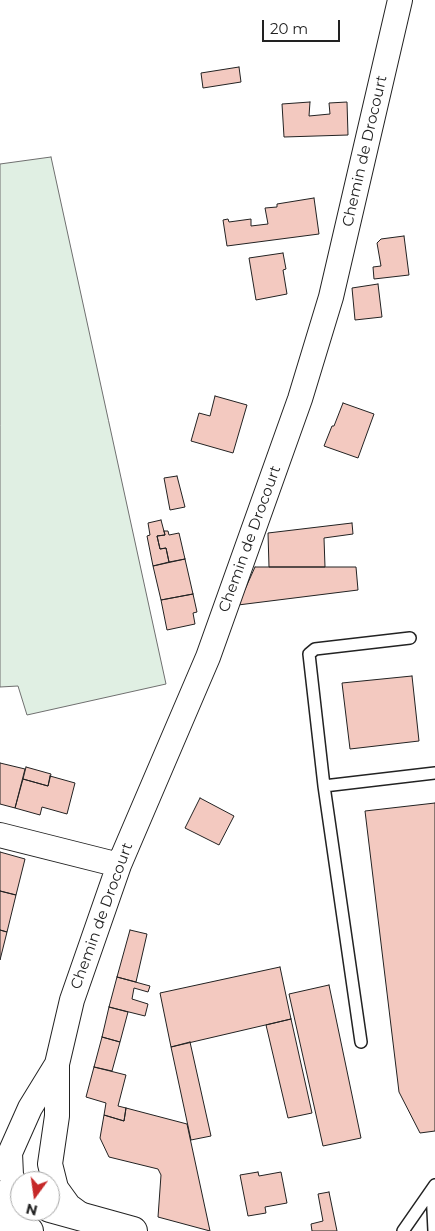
<!DOCTYPE html>
<style>
body{margin:0}
#map{position:relative;width:435px;height:1231px;overflow:hidden;background:#fff;font-family:Montserrat,sans-serif}
canvas{display:block}
.north{position:absolute;left:10px;top:1171px;width:50px;height:50px;box-sizing:border-box;background:#fff;border:1px solid #a7a7a7;border-radius:50%;rotate:194deg;font-size:14px;font-weight:700;line-height:20px;text-align:center;color:#222}
.north::after{content:'';display:block;margin:auto;width:18px;height:22px;background:#c62828;clip-path:polygon(50% 0,100% 100%,50% 72%,0 100%)}
.scale{position:absolute;left:262px;top:20px;width:78px;height:22px;box-sizing:border-box;border:2px solid #222;border-top:0;padding-left:6px;font-size:15px;line-height:18px;white-space:nowrap;color:#222;-webkit-text-stroke:4px #fff;paint-order:stroke}
</style>
<div id="map">
<canvas width="435" height="1231"></canvas>
<div class="north">N</div>
<div class="scale">20 m</div>
</div>
<script>
const c = document.querySelector('canvas').getContext('2d');
c.lineJoin = 'round';
function paint(path, color) { c.fillStyle = color; c.fill(path, 'evenodd'); }
const shape = rows => new Path2D(rows.map(r => 'M' + r).join(''));
function strokePath(path, color, width, dash) { c.strokeStyle = color; c.lineWidth = width; c.lineCap = dash ? 'butt' : 'round'; c.setLineDash(dash || []); c.stroke(path); }
function drawText(font, color, halo, rows, align = 'center') {
  c.font = font + ' Montserrat,sans-serif'; c.lineWidth = 4; c.setLineDash([]); c.textBaseline = 'middle'; c.strokeStyle = halo; c.fillStyle = color; for (const [text, x, y, turn = 0] of rows) {
    c.save(); c.translate(x, y); c.rotate((+turn || 0) * Math.PI / 180); c.textAlign = isNaN(turn) ? turn : align; if (halo) c.strokeText(text, 0, 0); c.fillText(text, 0, 0); c.restore();
  }
}
const green = shape([
 [51,157,166,684,27,715,18,686,0,687,0,164,51,157]
]);
const building = shape([
 [239,67,241,82,203,88,201,73,239,67],
 [310,102,309,116,330,114,329,103,347,102,348,135,284,137,282,104,310,102],
 [314,198,319,234,227,246,223,220,228,219,229,222,251,219,251,226,268,224,265,208,277,207,277,204,314,198],
 [404,236,409,275,374,279,373,267,381,266,377,243,381,239,404,236],
 [283,253,286,269,283,270,287,294,256,300,249,258,283,253],
 [378,284,382,317,355,320,352,288,378,284],
 [215,396,247,405,233,453,191,441,199,413,210,416,215,396],
 [343,403,374,414,358,458,324,446,332,426,334,426,343,403],
 [177,476,185,507,170,510,164,478,177,476],
 [161,520,165,535,157,536,160,549,166,548,169,562,153,566,147,536,150,535,148,523,161,520],
 [352,523,353,534,324,538,325,567,269,567,268,533,352,523],
 [164,531,168,531,169,535,179,533,185,559,169,562,166,548,160,549,157,536,165,535,164,531],
 [185,559,193,594,161,600,153,566,185,559],
 [255,567,356,567,358,590,238,605,255,567],
 [193,594,197,612,193,613,195,624,167,630,161,600,193,594],
 [412,676,419,741,350,749,342,683,412,676],
 [0,763,25,769,15,808,0,804,0,763],
 [26,767,51,774,48,786,23,779,26,767],
 [50,776,75,783,67,814,42,807,40,815,15,808,23,779,48,786,50,776],
 [200,798,234,816,219,845,185,828,200,798],
 [435,803,435,1131,420,1133,399,1092,365,811,435,803],
 [0,852,25,859,16,895,0,891,0,852],
 [0,891,16,895,7,932,0,930,0,891],
 [0,930,7,932,0,960,0,930],
 [130,930,147,934,136,982,117,977,130,930],
 [280,967,291,1019,171,1047,160,993,280,967],
 [117,977,150,986,148,992,134,988,132,999,148,1004,145,1016,109,1007,117,977],
 [329,985,361,1138,323,1146,289,994,329,985],
 [109,1007,128,1012,120,1042,102,1037,109,1007],
 [291,1019,312,1113,288,1118,266,1025,291,1019],
 [102,1037,120,1042,112,1071,94,1067,102,1037],
 [190,1042,211,1136,191,1140,171,1047,190,1042],
 [94,1067,126,1075,118,1106,126,1108,124,1121,104,1115,106,1103,86,1097,94,1067],
 [126,1108,187,1124,210,1231,158,1217,161,1175,158,1169,109,1157,100,1138,104,1115,124,1121,126,1108],
 [258,1172,259,1176,281,1172,287,1203,265,1207,266,1213,248,1216,240,1175,258,1172],
 [329,1192,337,1231,312,1231,311,1224,323,1221,318,1194,329,1192]
]);
const lane = shape([
 [410,638,315,649,309,654,324,786,435,773],
 [324,786,361,1042],
 [432,1190,434,1231],
 [403,1231,435,1185]
]);
const street = shape([
 [0,835,119,865],
 [10,1153,11,1175,20,1199],
 [0,1163,10,1153,30,1108,57,1064],
 [84,1217,69,1206,56,1188,50,1164,57,1116,57,1064,72,1000,119,865,208,657,300,399,331,297,400,0]
]);
const secondary = shape([
 [0,1195,20,1200],
 [50,1208,133,1231],
 [0,1223,29,1231]
]);
const streetNames = [
 ["Chemin de Drocourt",365,151,-77],
 ["Chemin de Drocourt",250,539,-70],
 ["Chemin de Drocourt",102,916,-70]
];
paint(green, '#e0efe3');
strokePath(green, '#6f6f6f', 1);
paint(building, '#f3c9c0');
strokePath(building, '#222', 1);
strokePath(lane, '#222', 14);
strokePath(street, '#222', 26);
strokePath(secondary, '#222', 30);
strokePath(lane, '#fff', 11);
strokePath(street, '#fff', 24);
strokePath(secondary, '#fff', 28);
drawText('15px', '#222', '#fff', streetNames);
</script>
